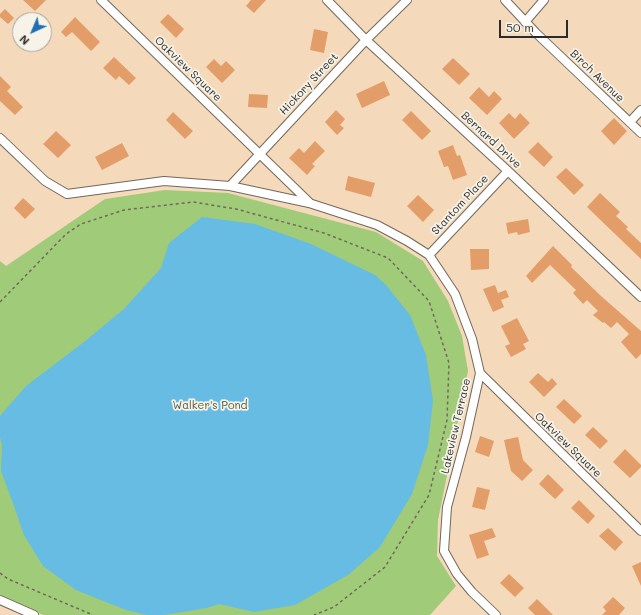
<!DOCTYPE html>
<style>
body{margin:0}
#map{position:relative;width:641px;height:615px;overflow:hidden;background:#f4d9bb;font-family:Mali,sans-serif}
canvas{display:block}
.north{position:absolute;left:12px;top:12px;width:40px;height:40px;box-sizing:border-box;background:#f7f3e8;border:1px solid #a5a39c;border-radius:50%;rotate:224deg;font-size:11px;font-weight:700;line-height:16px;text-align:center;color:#2b2b2b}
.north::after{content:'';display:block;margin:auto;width:14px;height:18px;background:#1f6fb2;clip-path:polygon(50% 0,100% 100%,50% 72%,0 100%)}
.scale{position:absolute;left:499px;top:20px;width:69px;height:18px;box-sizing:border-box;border:2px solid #2b2b2b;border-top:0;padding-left:5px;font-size:12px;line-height:14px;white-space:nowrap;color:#2b2b2b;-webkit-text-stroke:3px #f7f3e8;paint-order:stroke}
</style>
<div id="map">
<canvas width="641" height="615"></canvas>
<div class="north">N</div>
<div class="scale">50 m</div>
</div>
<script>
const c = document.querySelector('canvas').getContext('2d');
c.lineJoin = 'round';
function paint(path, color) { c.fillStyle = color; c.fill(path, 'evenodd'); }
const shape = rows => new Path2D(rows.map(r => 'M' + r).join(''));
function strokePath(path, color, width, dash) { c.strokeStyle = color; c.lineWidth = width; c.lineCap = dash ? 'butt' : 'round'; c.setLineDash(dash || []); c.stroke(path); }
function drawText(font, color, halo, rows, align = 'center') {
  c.font = font + ' Mali,sans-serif'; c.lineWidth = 3.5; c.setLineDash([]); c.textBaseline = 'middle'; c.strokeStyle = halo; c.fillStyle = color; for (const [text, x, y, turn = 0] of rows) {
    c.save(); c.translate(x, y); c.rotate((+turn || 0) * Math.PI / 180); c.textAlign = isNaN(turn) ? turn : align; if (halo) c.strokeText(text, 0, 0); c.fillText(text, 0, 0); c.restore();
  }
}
const green = shape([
 [165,190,228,193,376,232,423,261,448,301,462,336,468,371,438,520,437,556,456,586,430,615,43,615,0,595,0,261,6,266,105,199]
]);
const water = shape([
 [202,217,255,224,311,244,375,275,386,285,410,315,426,355,433,401,428,445,412,494,380,547,348,575,295,605,254,612,219,604,207,608,164,615,146,615,126,610,76,590,43,566,24,535,14,506,1,471,2,445,0,437,0,416,26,386,84,342,124,309,161,268,169,243]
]);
const building = shape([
 [23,0,46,0,35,11],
 [251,0,266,0,254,13,246,6],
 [5,9,14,18,8,24,0,17,0,14],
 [168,14,184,29,176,38,160,22],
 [75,17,100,42,91,51,72,32,66,37,61,32],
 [314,29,328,32,324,53,310,50],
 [114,57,136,78,129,85,119,76,116,80,103,68],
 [453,58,470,74,459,85,442,69],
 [214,59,221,66,226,61,235,70,222,83,206,67],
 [0,76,11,87,7,91,23,107,15,115,0,101],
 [384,81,390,95,362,108,356,94],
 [479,87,489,97,494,91,502,99,487,115,469,98],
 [249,94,268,95,267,108,248,107],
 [336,110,345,119,340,125,344,128,337,135,325,122],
 [411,111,431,131,422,140,402,120],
 [173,112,193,131,185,139,166,120],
 [509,113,515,119,520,113,530,123,514,139,499,123],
 [614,118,627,131,614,145,601,131],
 [56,131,71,145,58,158,43,144],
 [315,141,325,151,312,164,315,166,307,175,289,158,299,148,304,153],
 [538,142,553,157,544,167,528,152],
 [122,143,129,156,102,170,95,157],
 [453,145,457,156,460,155,467,175,453,180,448,166,444,167,438,151],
 [566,168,584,185,574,195,556,177],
 [348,176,375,183,371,197,345,190],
 [600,193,620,212,616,216,628,227,626,229,641,243,641,259,587,207],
 [418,195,434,210,423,222,407,206],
 [23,198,35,209,25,219,14,208],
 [528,219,530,232,518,235,517,232,508,234,506,223],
 [553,246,572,265,571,267,601,296,641,331,641,354,636,359,621,342,629,334,617,322,611,328,604,322,603,323,593,315,598,311,587,300,583,304,573,293,576,290,550,265,532,283,526,276],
 [470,249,489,249,489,269,471,270],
 [495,285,498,293,506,290,509,297,501,300,504,307,493,312,483,289],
 [517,318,529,341,523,344,526,349,511,357,505,346,510,344,501,326],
 [538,373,548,382,552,378,557,384,544,397,529,382],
 [564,399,582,416,574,424,556,407],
 [593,427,608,441,600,449,585,435],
 [480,436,494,441,489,457,475,452],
 [518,437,523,460,533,470,522,481,511,471,504,440],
 [625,449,641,465,641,467,630,478,613,462],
 [548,474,564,490,555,499,539,484],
 [477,487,490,490,485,510,472,507],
 [579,500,595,516,588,524,571,508],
 [492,528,496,537,484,541,489,555,477,559,469,535],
 [608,528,623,542,615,551,599,536],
 [641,562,641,586,632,566],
 [509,574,524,588,515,597,500,583],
 [613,597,625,608,619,615,602,615,606,611,603,607],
 [537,599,553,615,535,615,528,608]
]);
const path = shape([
 [0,302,66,234,81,224,124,210,193,202,236,209,324,233,388,258,429,301,449,363,447,420,429,495,385,567,334,607,314,615],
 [0,573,8,579,93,615]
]);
const street = shape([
 [101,0,309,202],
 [327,0,366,40,508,171,641,297],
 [505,0,536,33,641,133],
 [525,22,544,0],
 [630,122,641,110],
 [0,138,45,181,67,194,164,181,230,186,309,203,377,225,407,241,429,255,455,294,472,339,480,373,466,437,447,507,444,551,457,574,472,592,496,615],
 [230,186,366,40,407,0],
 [429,255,508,171],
 [480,373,641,531],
 [0,600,34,615]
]);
const streetNames = [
 ["Oakview Square",188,69,44],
 ["Birch Avenue",597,76,44],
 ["Hickory Street",309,84,-47],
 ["Bernard Drive",491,140,43],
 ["Stantom Place",460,205,-47],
 ["Lakeview Terrace",456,426,-77],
 ["Oakview Square",568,445,44]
];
const parkNames = [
 ["Walker's Pond",210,406]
];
paint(green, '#a0cb78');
paint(water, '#66bce3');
paint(building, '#e39d68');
strokePath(street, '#71685d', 10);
strokePath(path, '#71685d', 1.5, [3, 3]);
strokePath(street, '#fff', 8);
drawText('11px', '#2b2b2b', '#f7f3e8', streetNames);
drawText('11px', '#4e5b42', '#f7f3e8', parkNames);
</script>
